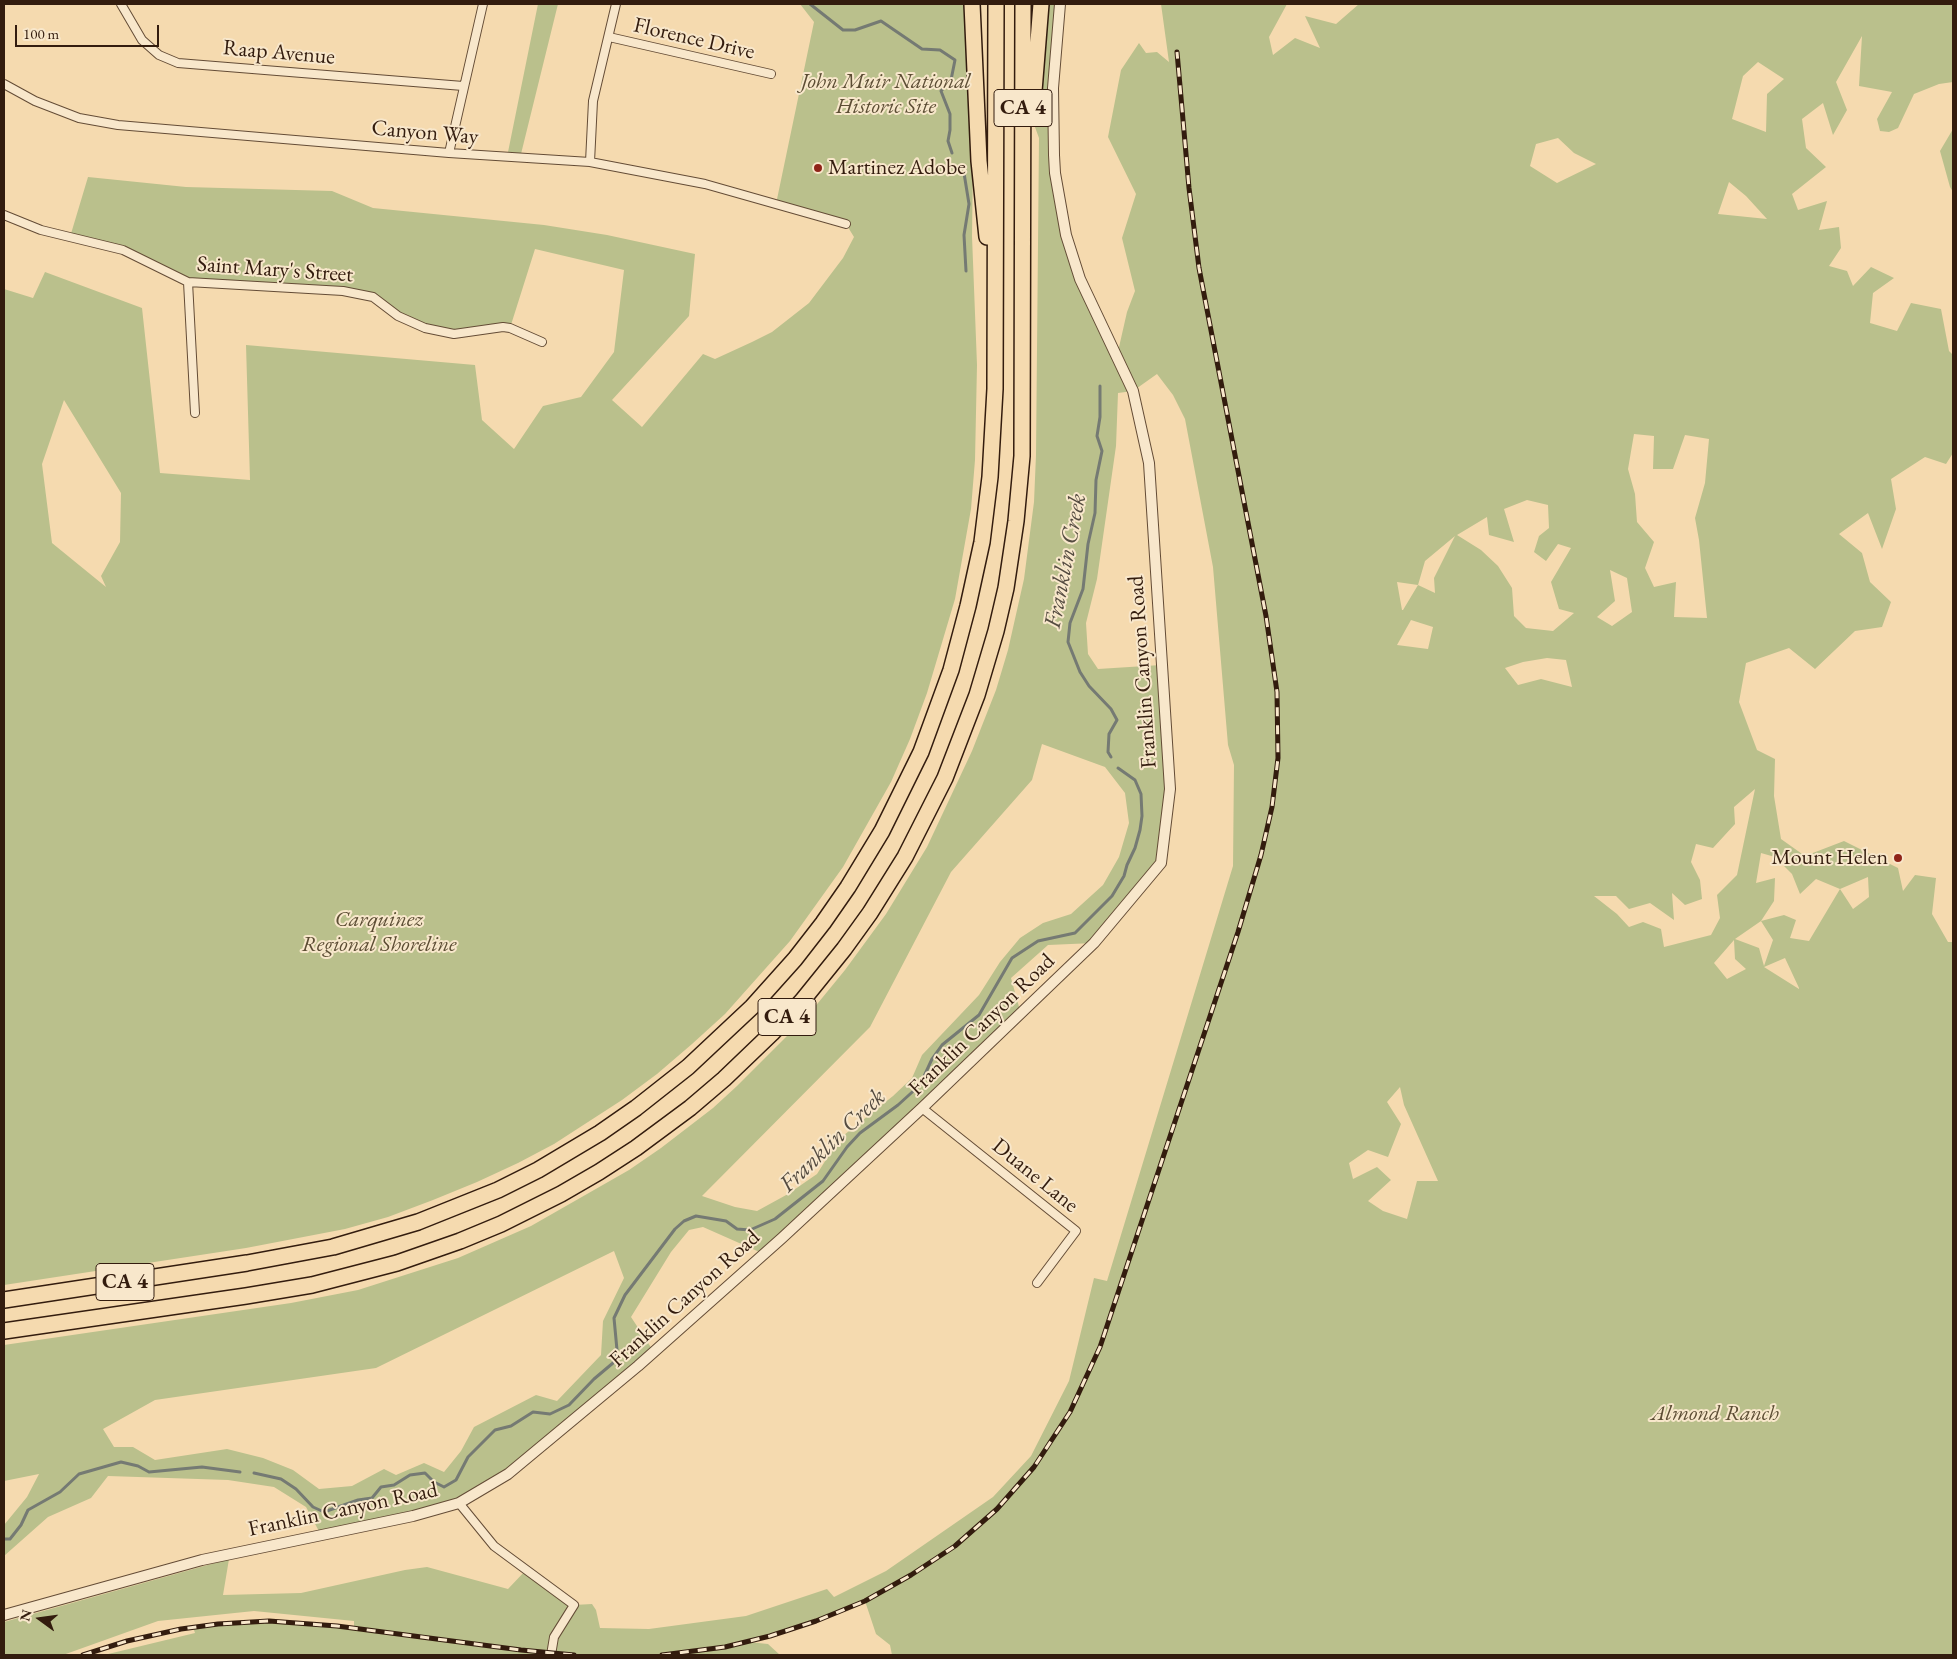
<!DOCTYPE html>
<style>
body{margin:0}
#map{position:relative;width:1957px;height:1659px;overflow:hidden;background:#f5daaf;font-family:"EB Garamond",serif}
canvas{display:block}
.frame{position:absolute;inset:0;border:5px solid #331c0e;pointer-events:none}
.north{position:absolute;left:15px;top:1594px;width:50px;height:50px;-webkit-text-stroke:4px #f8e7cb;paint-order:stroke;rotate:284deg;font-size:14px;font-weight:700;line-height:20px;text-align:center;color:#331c0e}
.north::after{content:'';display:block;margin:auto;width:18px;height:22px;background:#331c0e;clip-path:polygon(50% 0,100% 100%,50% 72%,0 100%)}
.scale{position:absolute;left:15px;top:25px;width:144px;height:22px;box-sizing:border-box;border:2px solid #331c0e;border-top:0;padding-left:6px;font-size:15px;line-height:18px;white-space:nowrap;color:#331c0e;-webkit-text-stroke:4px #f8e7cb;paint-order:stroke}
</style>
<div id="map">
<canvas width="1957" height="1659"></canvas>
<div class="frame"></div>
<div class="north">N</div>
<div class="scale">100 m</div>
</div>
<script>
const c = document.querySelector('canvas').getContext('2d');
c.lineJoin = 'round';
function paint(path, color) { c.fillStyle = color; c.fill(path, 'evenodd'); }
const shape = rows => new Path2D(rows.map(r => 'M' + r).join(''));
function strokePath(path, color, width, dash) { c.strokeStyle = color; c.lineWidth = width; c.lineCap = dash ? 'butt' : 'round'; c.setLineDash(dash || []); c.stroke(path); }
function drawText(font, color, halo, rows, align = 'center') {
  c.font = font + ' "EB Garamond",serif'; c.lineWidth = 4; c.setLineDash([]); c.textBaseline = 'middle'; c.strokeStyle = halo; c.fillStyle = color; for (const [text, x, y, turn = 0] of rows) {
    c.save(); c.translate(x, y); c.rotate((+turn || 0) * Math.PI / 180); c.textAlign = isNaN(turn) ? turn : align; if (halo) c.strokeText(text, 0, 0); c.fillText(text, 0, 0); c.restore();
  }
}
const green = shape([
 [538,4,558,4,520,158,507,157],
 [800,4,967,4,973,163,972,236,977,365,975,460,971,509,955,599,927,693,910,739,891,782,843,867,790,941,725,1014,692,1044,657,1074,622,1100,554,1144,518,1163,477,1182,433,1200,388,1217,345,1229,246,1248,4,1285,4,289,33,298,45,272,142,308,160,473,250,480,246,345,475,365,482,420,514,449,543,406,581,397,614,352,624,270,535,249,510,328,454,334,425,328,373,297,188,282,123,250,70,237,88,177,186,187,332,191,373,208,544,225,607,235,695,254,689,316,612,400,642,427,703,354,715,359,752,342,772,332,809,303,843,258,854,237,846,224,776,204,814,22],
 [64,400,121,493,120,542,101,576,106,587,52,543,42,464],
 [1041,4,1060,4,1054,155,1066,235,1117,356,1127,312,1135,291,1122,238,1136,194,1108,137,1121,70,1139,43,1146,53,1157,52,1169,62,1161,4,1287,4,1269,37,1273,55,1295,38,1320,48,1305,16,1336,24,1359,4,1953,4,1953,82,1939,84,1914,94,1898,128,1889,132,1880,131,1877,119,1892,92,1859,86,1862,36,1836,82,1847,110,1833,135,1823,103,1802,119,1806,148,1826,167,1792,194,1798,210,1827,201,1819,230,1839,227,1841,248,1829,266,1847,271,1853,286,1871,267,1894,278,1873,293,1870,323,1897,331,1911,303,1941,309,1949,351,1953,355,1953,453,1946,464,1925,457,1891,479,1896,509,1882,549,1868,513,1839,534,1862,553,1870,582,1891,602,1882,627,1855,631,1815,669,1789,648,1746,663,1739,702,1757,750,1775,759,1774,796,1781,839,1805,856,1844,841,1898,868,1903,891,1915,875,1936,878,1932,914,1948,942,1953,942,1953,1655,892,1655,890,1645,876,1634,865,1601,816,1621,748,1642,768,1644,780,1655,104,1655,195,1633,193,1627,218,1624,286,1622,354,1628,354,1621,254,1611,158,1621,63,1655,4,1655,4,1622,229,1559,223,1595,301,1593,405,1570,427,1567,508,1589,526,1570,574,1605,592,1604,596,1610,600,1628,649,1629,746,1616,827,1589,834,1597,886,1571,993,1497,1031,1456,1069,1381,1094,1278,1107,1281,1233,866,1234,765,1228,745,1213,567,1185,419,1173,395,1157,374,1133,391,1118,393,1116,446,1097,579,1086,623,1088,654,1098,669,1161,665,1170,789,1161,863,1094,943,1048,945,1011,978,1021,1014,764,1254,703,1227,689,1230,671,1252,631,1317,654,1352,565,1429,459,1503,321,1535,306,1507,274,1487,228,1480,108,1476,91,1498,48,1517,4,1556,4,1525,27,1497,39,1474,4,1481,4,1345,291,1303,358,1290,458,1258,531,1226,629,1170,661,1148,713,1108,737,1086,809,1014,845,970,886,914,927,847,972,751,996,690,1008,650,1024,579,1034,502,1036,455,1039,138,1032,119],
 [1758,62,1784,79,1767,94,1766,132,1732,119,1743,76],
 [1558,138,1574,153,1596,164,1557,183,1530,166,1536,144],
 [1729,182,1746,196,1767,219,1718,214],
 [1634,434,1654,436,1653,469,1673,469,1685,435,1709,439,1705,483,1695,518,1699,540,1707,618,1674,617,1676,582,1654,587,1645,568,1654,542,1637,522,1635,494,1628,469],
 [1527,500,1548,505,1549,528,1539,536,1534,552,1546,561,1558,544,1571,548,1551,582,1559,609,1574,613,1553,631,1526,628,1514,616,1512,588,1498,566,1481,550,1457,535,1487,517,1489,535,1514,542,1504,509],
 [1455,536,1434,578,1435,593,1418,585,1425,561],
 [1610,570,1627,578,1632,612,1612,626,1597,617,1615,601],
 [1397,582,1418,585,1403,610,1402,610],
 [1411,620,1433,627,1428,649,1397,645],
 [1547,658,1566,660,1572,687,1541,679,1518,685,1505,668,1523,662],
 [1042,744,1105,767,1125,793,1129,823,1119,857,1103,885,1071,914,1043,923,1020,938,1000,962,979,995,922,1055,912,1078,893,1096,839,1139,817,1174,788,1194,757,1211,735,1207,702,1196,870,1027,951,872,1032,780],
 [1755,789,1737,875,1717,895,1720,918,1711,935,1664,947,1661,929,1643,922,1629,927,1617,914,1594,896,1616,896,1629,909,1650,903,1674,920,1672,893,1685,905,1702,899,1700,880,1691,862,1696,844,1713,848,1735,824,1734,807],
 [1761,853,1775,857,1792,874,1800,894,1816,879,1840,889,1809,941,1790,938,1796,920,1784,915,1761,921,1774,901,1775,878,1756,883],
 [1868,877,1869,897,1853,909,1840,889],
 [1761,921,1773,940,1764,966,1759,948,1735,939],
 [1734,940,1735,959,1746,969,1727,979,1714,963],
 [1785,958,1799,988,1799,989,1764,967],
 [1400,1087,1404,1105,1438,1181,1417,1181,1407,1219,1383,1211,1368,1201,1391,1180,1377,1167,1353,1179,1349,1163,1368,1150,1388,1157,1401,1124,1387,1102],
 [614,1251,624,1278,603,1321,601,1355,557,1401,536,1395,474,1427,461,1451,444,1472,424,1463,396,1475,384,1469,352,1486,319,1489,293,1470,263,1458,227,1449,155,1460,133,1447,114,1447,103,1429,155,1400,376,1368],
 [1953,129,1953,192,1950,187,1940,151]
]);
const stream = shape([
 [810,4,843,30,855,30,881,21,922,49,940,50,955,60,951,80,941,91,950,114,950,130,948,141,952,153],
 [964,173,969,204,964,235,966,271],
 [1100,386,1100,417,1097,436,1102,451,1096,480,1095,513,1088,544,1083,589,1070,623,1068,642,1080,672,1089,686,1111,709,1117,720,1109,734,1108,752,1111,757],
 [254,1473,281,1479,296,1489,313,1507,324,1512,358,1500,372,1498,381,1487,394,1485,410,1475,425,1473,434,1482,444,1487,456,1480,468,1457,495,1430,511,1426,533,1412,550,1414,569,1405,594,1379,613,1363,617,1350,614,1318,625,1295,675,1229,684,1221,696,1216,726,1221,737,1229,750,1230,775,1219,823,1181,847,1147,860,1133,898,1105,920,1085,932,1059,942,1045,979,1015,1012,958,1038,941,1075,933,1112,896,1124,876,1127,865,1135,848,1140,830,1142,816,1141,794,1135,780,1118,768],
 [4,1539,10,1539,21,1525,28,1510,60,1492,79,1474,121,1462,138,1466,149,1472,202,1467,240,1472]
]);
const minor = shape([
 [121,4,142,40,159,55,178,63,463,86],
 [609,37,771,74],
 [4,84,35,101,79,118,118,125,449,153,590,162,705,184,846,224],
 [449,153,483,4],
 [590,162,593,101,616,4],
 [4,215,41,230,123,250,188,282,343,291,373,297,398,316,425,328,454,334,503,327,510,328,542,342],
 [188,282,195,413],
 [922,1108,1076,1231,1037,1283],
 [459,1503,494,1546,574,1605,554,1637,551,1655]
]);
const tertiary = shape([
 [4,1615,202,1560,413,1516,459,1503,508,1474,638,1366,782,1238,922,1108,1094,943,1161,863,1170,789,1149,463,1133,391,1080,279,1066,235,1055,173,1054,155,1053,88,1060,4]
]);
const motorway = shape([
 [972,4,979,161,987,237],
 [1032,116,1041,4],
 [4,1300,247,1263,333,1247,418,1222,498,1190,538,1170,600,1133,636,1108,688,1067,752,1007,795,959,823,923,848,887,882,831,921,752,951,670,968,606,982,542,990,477,995,389,996,4],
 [4,1331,246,1296,312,1285,397,1263,460,1241,501,1224,561,1194,599,1172,636,1148,690,1108,724,1079,772,1033,802,1001,844,949,870,913,905,857,945,778,977,695,996,631,1006,588,1016,521,1022,456,1023,4]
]);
const rail = shape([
 [83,1655,127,1641,181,1629,218,1624,269,1621,337,1626,521,1650,574,1655],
 [662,1655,725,1647,770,1636,816,1621,865,1601,911,1575,955,1546,997,1509,1034,1467,1070,1412,1100,1347,1238,932,1261,855,1272,807,1278,758,1277,692,1266,616,1199,268,1189,188,1177,52]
]);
const markers = [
 [818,168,5,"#8f2418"],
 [1898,858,5,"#8f2418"]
];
const shields = [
 [1023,108,58],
 [787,1017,58],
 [125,1282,58]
];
const shieldNames = [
 ["CA 4",1023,108],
 ["CA 4",787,1017],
 ["CA 4",125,1282]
];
const streetNames = [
 ["Florence Drive",694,39,13],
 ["Raap Avenue",279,53,5],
 ["Canyon Way",425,133,5],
 ["Saint Mary's Street",275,270,4],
 ["Franklin Canyon Road",1143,672,-94],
 ["Franklin Canyon Road",982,1025,-44],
 ["Duane Lane",1035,1176,39],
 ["Franklin Canyon Road",685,1299,-42],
 ["Franklin Canyon Road",343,1510,-12]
];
const parkNames = [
 ["John Muir National",886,82],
 ["Historic Site",886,107],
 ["Carquinez",379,920],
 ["Regional Shoreline",379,945],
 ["Almond Ranch",1715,1414]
];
const poiNames = [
 ["Martinez Adobe",828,168],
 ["Mount Helen",1888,858,"right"]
];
const waterNames = [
 ["Franklin Creek",1066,561,-79],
 ["Franklin Creek",833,1141,-44]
];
paint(green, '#bac08c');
strokePath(stream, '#757a73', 3);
strokePath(minor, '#644c36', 10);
strokePath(tertiary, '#644c36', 12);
strokePath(motorway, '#331c0e', 18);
strokePath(minor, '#f8e7cb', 8);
strokePath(tertiary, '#f8e7cb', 10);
strokePath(motorway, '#f5daaf', 15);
strokePath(rail, '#331c0e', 5);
strokePath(rail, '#f8e7cb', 3, [9]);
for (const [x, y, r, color] of markers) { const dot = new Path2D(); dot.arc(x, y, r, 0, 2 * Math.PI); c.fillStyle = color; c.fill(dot); strokePath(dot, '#f8e7cb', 2); }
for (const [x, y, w] of shields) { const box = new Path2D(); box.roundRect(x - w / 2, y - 18.5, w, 37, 4); c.fillStyle = '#f8e7cb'; c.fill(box); strokePath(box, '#331c0e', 1); }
drawText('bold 21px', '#331c0e', null, shieldNames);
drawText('22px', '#331c0e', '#f8e7cb', streetNames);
drawText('italic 22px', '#5c4d34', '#f8e7cb', parkNames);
drawText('22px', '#331c0e', '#f8e7cb', poiNames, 'left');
drawText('italic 24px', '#544b40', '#f8e7cb', waterNames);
</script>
